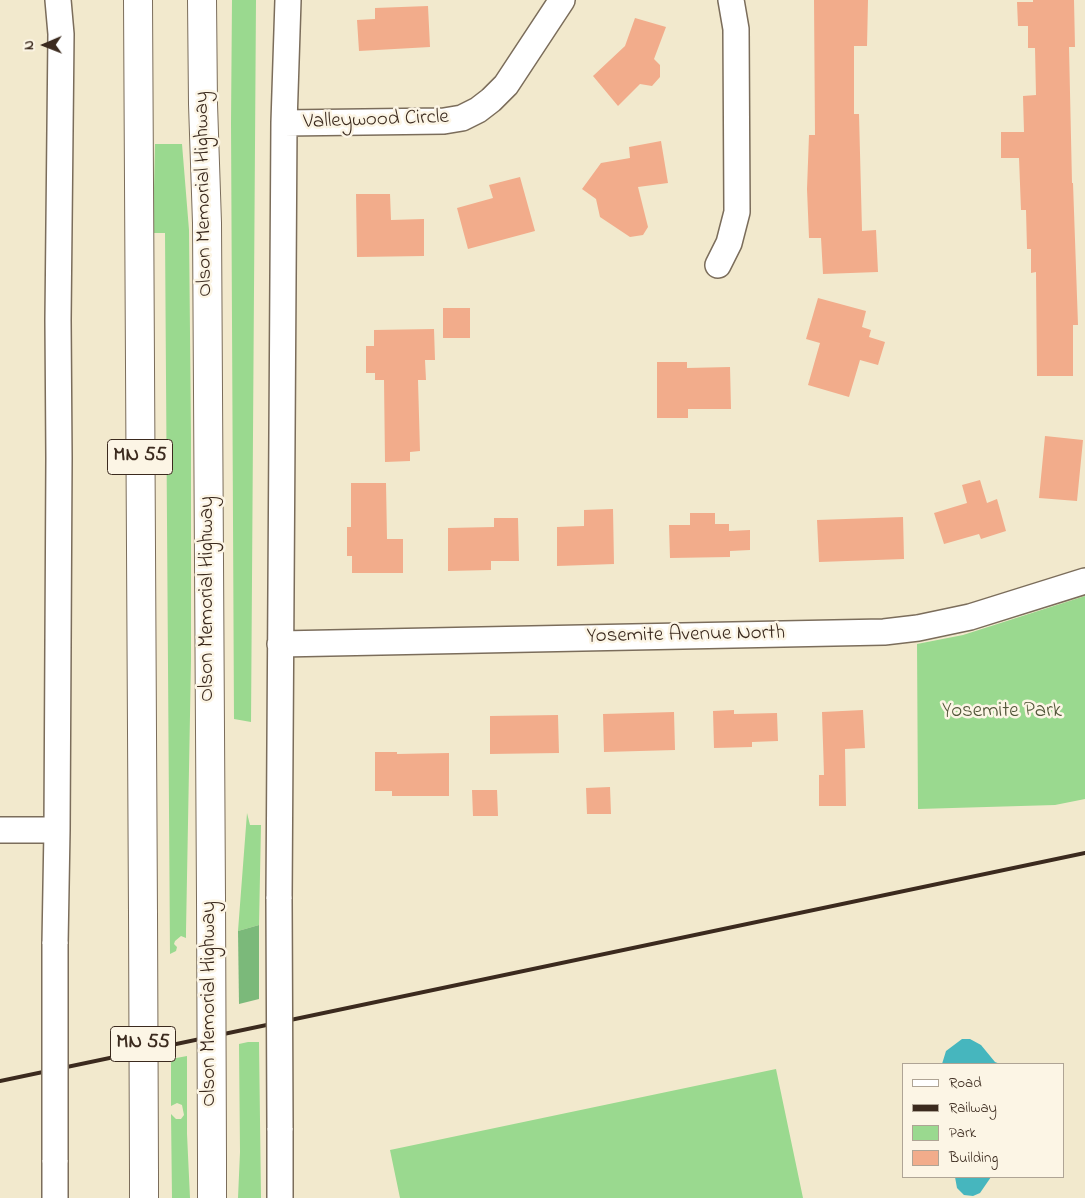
<!DOCTYPE html>
<style>
body{margin:0}
#map{position:relative;width:1085px;height:1198px;overflow:hidden;background:#f2e9cd;font-family:"Indie Flower",sans-serif}
canvas{display:block}
.legend{position:absolute;left:902px;top:1063px;width:162px;height:115px;box-sizing:border-box;background:#fcf5e5;border:1px solid #afa495;margin:0;padding:6px 9px;list-style:none;font-size:15px;color:#3b2a1e}
.legend li{display:flex;align-items:center;gap:10px;height:25px}
.legend b{width:25px;border:1px solid #afa495}
.north{position:absolute;left:20px;top:20px;width:50px;height:50px;-webkit-text-stroke:4px #fcf5e5;paint-order:stroke;rotate:269deg;font-size:14px;font-weight:700;line-height:20px;text-align:center;color:#3b2a1e}
.north::after{content:'';display:block;margin:auto;width:18px;height:22px;background:#3b2a1e;clip-path:polygon(50% 0,100% 100%,50% 72%,0 100%)}
</style>
<div id="map">
<canvas width="1085" height="1198"></canvas>
<ul class="legend">
<li><b style="height:6px;background:#fff"></b>Road</li>
<li><b style="height:6px;background:#3b2a1e"></b>Railway</li>
<li><b style="height:14px;background:#9ad98f"></b>Park</li>
<li><b style="height:14px;background:#f2ac8b"></b>Building</li>
</ul>
<div class="north">N</div>
</div>
<script>
const c = document.querySelector('canvas').getContext('2d');
c.lineJoin = 'round';
function paint(path, color) { c.fillStyle = color; c.fill(path, 'evenodd'); }
const shape = rows => new Path2D(rows.map(r => 'M' + r).join(''));
function strokePath(path, color, width, dash) { c.strokeStyle = color; c.lineWidth = width; c.lineCap = dash ? 'butt' : 'round'; c.setLineDash(dash || []); c.stroke(path); }
function drawText(font, color, halo, rows, align = 'center') {
  c.font = font + ' "Indie Flower",sans-serif'; c.lineWidth = 5; c.setLineDash([]); c.textBaseline = 'middle'; c.strokeStyle = halo; c.fillStyle = color; for (const [text, x, y, turn = 0] of rows) {
    c.save(); c.translate(x, y); c.rotate((+turn || 0) * Math.PI / 180); c.textAlign = isNaN(turn) ? turn : align; if (halo) c.strokeText(text, 0, 0); c.fillText(text, 0, 0); c.restore();
  }
}
const green = shape([
 [232,0,256,0,251,722,234,719,231,123],
 [155,144,182,144,189,230,191,436,191,661,186,931,186,938,181,936,175,941,174,944,177,947,176,951,170,954,165,233,153,233],
 [1085,596,1085,799,1055,805,918,809,917,644,963,635],
 [247,813,250,825,261,825,259,925,238,931],
 [248,1042,259,1042,261,1198,238,1198,240,1152,239,1044],
 [187,1056,187,1134,190,1198,172,1198,171,1114,176,1119,181,1119,184,1115,182,1105,177,1103,171,1106,171,1059],
 [776,1069,803,1198,400,1198,390,1150]
]);
const forest = shape([
 [259,925,259,999,239,1004,238,931]
]);
const water = shape([
 [962,1039,970,1039,981,1045,995,1062,1000,1064,942,1064,946,1051],
 [955,1177,991,1177,980,1193,973,1196,964,1195,957,1188]
]);
const building = shape([
 [814,0,868,0,867,46,854,46,854,114,859,114,862,231,876,230,878,272,823,274,821,238,809,238,807,189,809,135,815,135],
 [1033,0,1074,0,1075,47,1069,47,1072,183,1073,183,1078,325,1073,325,1073,376,1037,376,1036,272,1031,273,1031,249,1027,249,1026,210,1021,210,1019,158,1001,158,1001,132,1024,132,1023,96,1036,95,1035,48,1028,48,1028,26,1018,26,1017,2,1033,2],
 [428,6,430,47,359,51,357,20,375,19,375,8],
 [635,18,666,27,654,59,660,65,660,77,652,86,640,84,618,106,593,76,625,46],
 [661,141,668,183,638,187,648,227,643,235,630,237,600,217,596,199,582,189,601,163,630,158,629,147],
 [520,177,535,231,468,249,457,208,493,198,489,185],
 [356,194,390,194,391,220,424,219,424,256,357,257],
 [818,298,866,311,862,327,871,330,869,337,885,342,878,365,860,360,849,397,808,385,820,343,806,339],
 [443,308,470,308,470,338,443,338],
 [434,329,435,360,425,360,426,380,418,380,420,451,410,452,410,461,385,462,384,380,375,380,375,373,366,373,366,346,374,346,374,330],
 [657,362,687,362,687,368,730,367,731,409,688,409,688,418,657,418],
 [1045,436,1083,440,1077,501,1039,498],
 [980,480,987,503,997,499,1006,531,981,539,979,534,944,544,934,513,967,503,962,485],
 [351,483,386,483,387,539,403,539,403,573,352,573,352,556,347,556,347,527,351,527],
 [613,509,614,564,557,566,557,527,584,526,584,510],
 [690,513,715,513,715,524,729,524,729,531,750,530,750,550,730,551,730,557,670,558,669,525,690,525],
 [903,517,904,559,819,562,817,520],
 [494,518,518,518,519,561,491,561,491,570,448,571,448,528,494,527],
 [734,710,734,714,777,713,778,741,752,742,752,747,714,748,713,711],
 [863,710,865,748,845,749,846,806,819,806,819,775,824,775,822,712],
 [674,712,675,750,604,752,603,714],
 [558,715,559,753,490,754,490,716],
 [375,752,397,752,397,754,449,753,449,796,392,796,392,791,375,791],
 [610,787,611,814,587,814,586,788],
 [472,790,497,790,498,816,473,816]
]);
const minor = shape([
 [284,123,444,121,462,118,478,110,491,100,506,85,562,0],
 [718,265,729,243,737,212,736,29,731,0],
 [280,644,884,632,918,628,970,617,1085,581],
 [0,830,57,830],
 [279,899,284,123,288,0],
 [55,944,57,830,59,458,58,320,61,34,58,0],
 [280,1128,280,1198],
 [55,1160,55,1198]
]);
const highway = shape([
 [138,0,143,914],
 [202,0,203,104,207,223,211,899],
 [212,1160,212,1198],
 [144,1175,144,1198]
]);
const rail = shape([
 [0,1081,1085,853]
]);
const minorBridge = shape([
 [279,899,280,1128],
 [55,944,55,1160]
]);
const highwayBridge = shape([
 [211,899,212,1160],
 [143,914,144,1175]
]);
const shields = [
 [140,457,65],
 [143,1044,65]
];
const shieldNames = [
 ["MN 55",140,457],
 ["MN 55",143,1044]
];
const streetNames = [
 ["Valleywood Circle",376,121,-2],
 ["Olson Memorial Highway",205,194,-91],
 ["Olson Memorial Highway",209,599,-90],
 ["Yosemite Avenue North",686,636,-1],
 ["Olson Memorial Highway",211,1004,-90]
];
const parkNames = [
 ["Yosemite Park",1002,713]
];
paint(green, '#9ad98f');
paint(forest, '#7bb97a');
paint(water, '#46b6be');
paint(building, '#f2ac8b');
strokePath(minor, '#7b6d5b', 28);
strokePath(highway, '#7b6d5b', 30);
strokePath(minor, '#fff', 25);
strokePath(highway, '#fff', 28);
strokePath(rail, '#3b2a1e', 4);
strokePath(minorBridge, '#7b6d5b', 28, []);
strokePath(highwayBridge, '#7b6d5b', 30, []);
strokePath(minorBridge, '#fff', 25);
strokePath(highwayBridge, '#fff', 28);
for (const [x, y, w] of shields) { const box = new Path2D(); box.roundRect(x - w / 2, y - 17.5, w, 35, 4); c.fillStyle = '#fcf5e5'; c.fill(box); strokePath(box, '#3b2a1e', 1); }
drawText('bold 20px', '#3b2a1e', null, shieldNames);
drawText('21px', '#3b2a1e', '#fcf5e5', streetNames);
drawText('21px', '#53563a', '#fcf5e5', parkNames);
</script>
